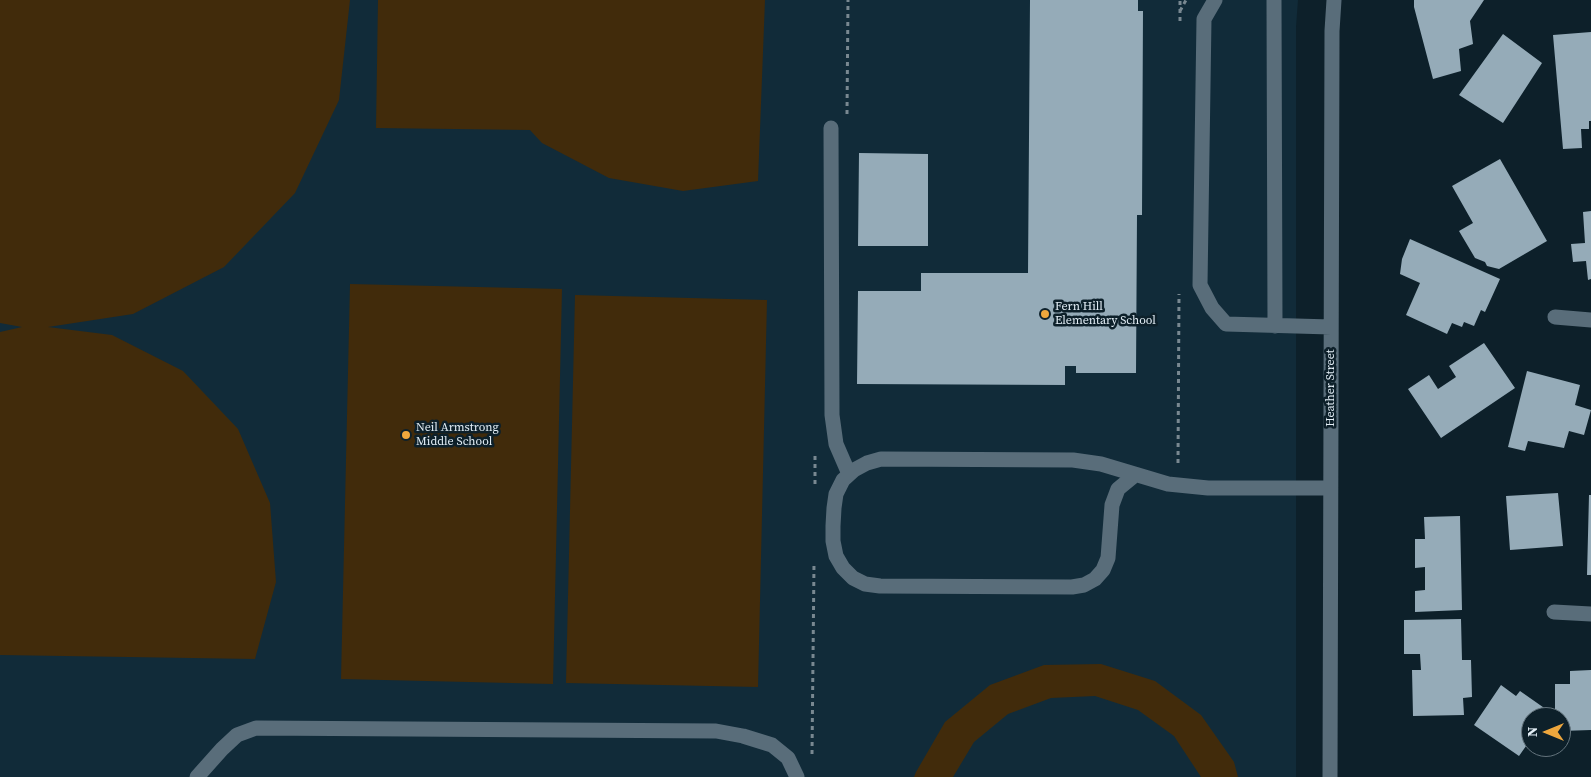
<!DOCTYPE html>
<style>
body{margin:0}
#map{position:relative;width:1591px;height:777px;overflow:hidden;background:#0d202a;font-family:"Source Serif 4",serif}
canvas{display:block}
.north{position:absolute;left:1521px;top:707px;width:50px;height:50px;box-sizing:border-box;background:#0d202a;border:1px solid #63737c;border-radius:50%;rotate:270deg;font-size:14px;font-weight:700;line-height:20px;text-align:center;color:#e4eff7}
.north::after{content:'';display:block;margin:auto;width:18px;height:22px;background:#eea73d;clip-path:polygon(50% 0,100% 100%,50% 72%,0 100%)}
</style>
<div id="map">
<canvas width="1591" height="777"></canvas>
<div class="north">N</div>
</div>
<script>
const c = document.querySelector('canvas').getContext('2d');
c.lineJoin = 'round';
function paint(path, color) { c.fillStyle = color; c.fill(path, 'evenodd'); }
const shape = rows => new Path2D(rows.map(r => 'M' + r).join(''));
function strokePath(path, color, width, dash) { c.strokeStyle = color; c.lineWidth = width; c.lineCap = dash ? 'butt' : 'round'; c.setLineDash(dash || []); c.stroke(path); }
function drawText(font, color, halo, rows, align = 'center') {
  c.font = font + ' "Source Serif 4",serif'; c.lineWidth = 5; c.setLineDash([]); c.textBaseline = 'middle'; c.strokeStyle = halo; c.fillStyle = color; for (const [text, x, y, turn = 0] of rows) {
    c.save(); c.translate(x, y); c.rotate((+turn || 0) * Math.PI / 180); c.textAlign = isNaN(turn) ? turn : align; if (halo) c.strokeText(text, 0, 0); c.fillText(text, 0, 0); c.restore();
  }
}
const built = shape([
 [0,0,1298,0,1296,27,1296,777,0,777]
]);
const green = shape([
 [0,0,350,0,339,100,295,193,224,267,133,314,48,327,112,335,183,371,238,429,270,503,276,582,255,659,0,655,0,332,22,327,0,323],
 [378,0,765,0,758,181,683,191,609,178,542,143,530,130,376,128],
 [350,284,562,289,553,684,341,679],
 [575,295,767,300,758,687,566,683],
 [1101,664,1155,681,1201,715,1234,762,1238,777,1201,777,1174,736,1138,710,1095,696,1051,698,1008,714,974,742,953,777,914,777,916,772,945,722,990,685,1044,665]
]);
const building = shape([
 [1030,0,1138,0,1138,11,1143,11,1142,215,1137,215,1136,373,1076,373,1076,366,1065,366,1065,385,857,384,858,291,921,291,921,273,1028,273],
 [1414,0,1484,0,1470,21,1473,44,1459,49,1461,71,1433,79,1414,7],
 [1591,32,1591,121,1589,121,1589,129,1581,129,1582,148,1563,149,1553,35],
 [1503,34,1542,63,1503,123,1459,95],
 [859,153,928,154,928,246,858,246],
 [1500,159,1547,241,1499,269,1487,266,1485,262,1475,258,1459,231,1473,223,1452,186],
 [1591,211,1591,279,1588,280,1586,261,1573,262,1571,244,1585,243,1583,212],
 [1410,239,1500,279,1485,312,1481,310,1474,326,1464,322,1462,327,1452,323,1447,334,1406,315,1420,283,1400,274,1402,259],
 [1484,343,1515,388,1441,438,1408,389,1429,375,1438,389,1456,377,1449,366],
 [1527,371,1580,385,1575,405,1591,410,1584,435,1569,431,1564,448,1528,441,1525,451,1508,447],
 [1558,493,1563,546,1510,550,1506,496],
 [1589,495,1591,495,1591,575,1587,575],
 [1460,516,1462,610,1415,612,1415,591,1425,590,1425,567,1415,568,1415,539,1425,539,1424,517],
 [1461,619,1462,660,1471,660,1472,697,1463,698,1464,715,1413,716,1412,670,1421,670,1420,654,1404,654,1404,620],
 [1591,670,1591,730,1561,731,1561,717,1555,717,1555,684,1570,684,1570,671],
 [1501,685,1516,696,1520,691,1550,712,1546,717,1531,717,1531,739,1519,756,1474,725]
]);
const path = shape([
 [1180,11,1186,0],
 [1180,21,1180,0],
 [847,114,848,0],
 [1178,463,1179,294],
 [815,484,815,453],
 [812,754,814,563]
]);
const minor = shape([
 [1215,0,1204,19,1200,285,1212,308,1226,324,1331,327],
 [1274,0,1275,326],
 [831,128,832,415,836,444,849,474],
 [1555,317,1591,320],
 [1135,475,1118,489,1112,505,1108,558,1103,570,1095,579,1084,585,1072,587,880,586,865,584,853,578,843,568,836,556,833,541,833,526,834,508,836,494,843,480,854,470,867,463,881,459,1073,460,1101,464,1168,484,1208,488,1330,488],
 [1554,612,1591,614],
 [197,777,222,749,237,735,256,728,716,731,743,736,772,745,788,758,797,777],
 [1330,777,1332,31,1334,0]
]);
const markers = [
 [1045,314,5,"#eea73d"],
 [406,435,5,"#eea73d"]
];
const poiNames = [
 ["Fern Hill",1055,307],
 ["Elementary School",1055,321],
 ["Neil Armstrong",416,428],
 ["Middle School",416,442]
];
const streetNames = [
 ["Heather Street",1331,388,-90]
];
paint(built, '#112b39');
paint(green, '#412b0b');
paint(building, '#95abb8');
strokePath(path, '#798891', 3, [4, 4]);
strokePath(minor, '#596d7a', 15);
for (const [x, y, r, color] of markers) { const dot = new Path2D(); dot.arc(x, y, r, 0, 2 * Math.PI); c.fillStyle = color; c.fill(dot); strokePath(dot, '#0d202a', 2); }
drawText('12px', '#e4eff7', '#0d202a', poiNames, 'left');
drawText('12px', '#e4eff7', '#0d202a', streetNames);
</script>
